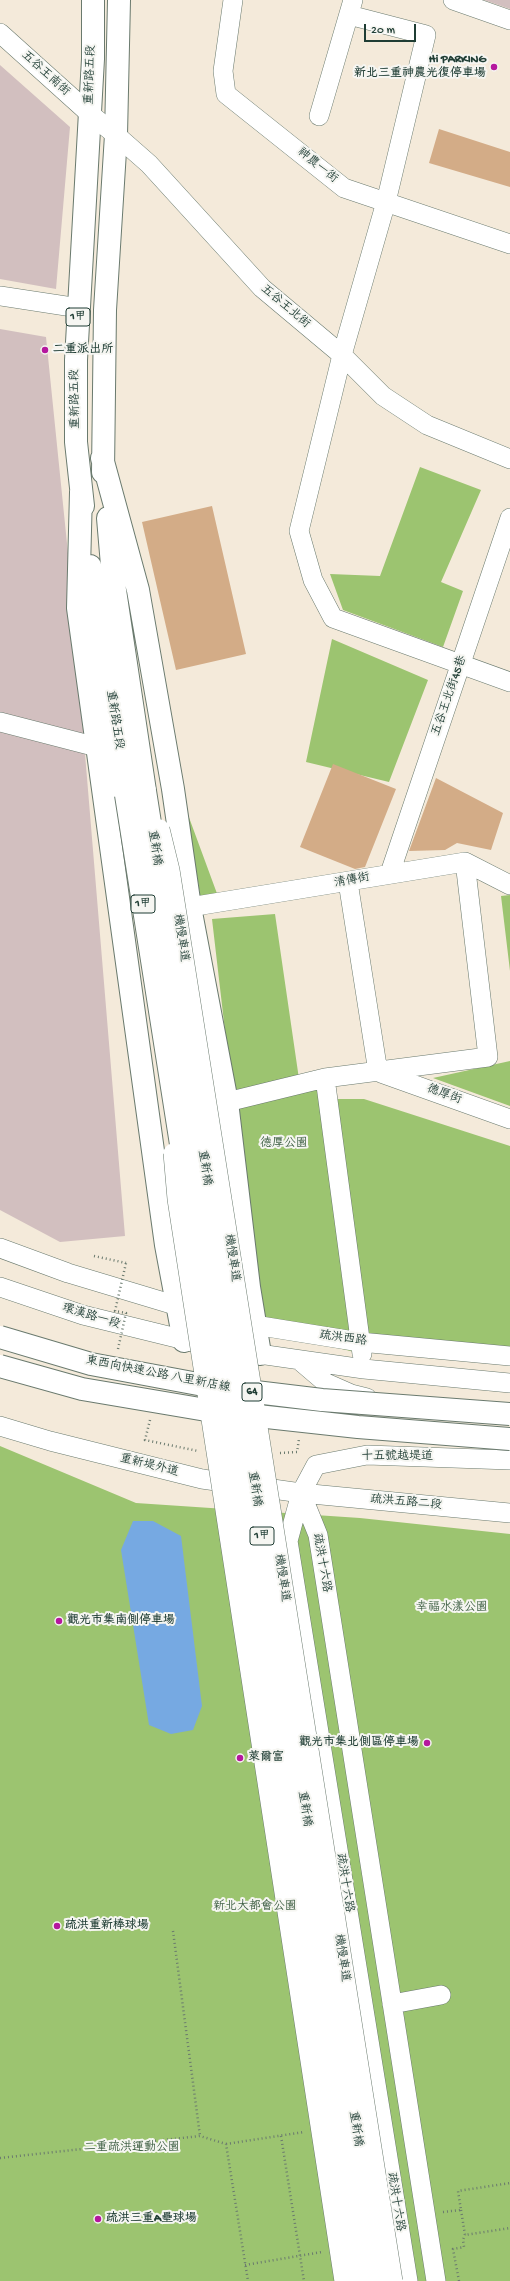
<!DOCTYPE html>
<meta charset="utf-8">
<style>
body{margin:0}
#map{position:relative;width:510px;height:2281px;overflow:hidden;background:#f4eada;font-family:"Gochi Hand",sans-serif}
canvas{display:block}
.scale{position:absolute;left:364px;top:24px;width:52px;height:18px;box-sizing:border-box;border:2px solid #1f3d34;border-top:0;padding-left:5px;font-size:12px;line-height:14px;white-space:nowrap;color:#1f3d34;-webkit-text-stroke:3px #f6f6f2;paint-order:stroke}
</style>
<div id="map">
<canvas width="510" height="2281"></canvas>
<div class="scale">20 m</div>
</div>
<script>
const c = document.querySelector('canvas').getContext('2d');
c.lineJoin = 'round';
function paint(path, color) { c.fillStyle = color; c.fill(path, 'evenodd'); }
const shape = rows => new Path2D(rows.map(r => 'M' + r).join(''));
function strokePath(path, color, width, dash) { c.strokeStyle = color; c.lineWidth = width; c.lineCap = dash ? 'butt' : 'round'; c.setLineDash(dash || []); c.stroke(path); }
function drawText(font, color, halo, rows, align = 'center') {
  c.font = font + ' "Gochi Hand","LXGW WenKai TC",sans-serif'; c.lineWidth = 4; c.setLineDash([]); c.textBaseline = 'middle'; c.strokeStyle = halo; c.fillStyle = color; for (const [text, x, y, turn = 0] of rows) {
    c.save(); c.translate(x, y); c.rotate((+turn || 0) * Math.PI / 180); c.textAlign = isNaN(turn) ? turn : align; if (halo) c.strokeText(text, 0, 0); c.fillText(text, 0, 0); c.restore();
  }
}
const industrial = shape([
 [484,0,510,0,510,9],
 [0,65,70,127,56,289,0,279],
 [0,329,46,337,70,573,125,1236,60,1242,0,1210]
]);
const green = shape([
 [420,467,481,490,441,582,463,591,443,647,343,610,330,574,380,576],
 [332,639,428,680,389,782,306,762],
 [187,812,219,899,201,901],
 [510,895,510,971,501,896],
 [275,914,299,1079,232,1091,212,919],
 [510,1061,510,1106,433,1078],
 [325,1086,327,1099,364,1099,510,1146,510,1353,370,1338,345,1227,363,1354,270,1332,261,1306,229,1104],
 [0,1446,136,1503,360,1518,510,1534,510,2281,0,2281]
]);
const water = shape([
 [133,1521,153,1521,181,1536,202,1706,193,1730,171,1734,149,1725,121,1550]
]);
const building = shape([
 [439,129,510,152,510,187,429,163],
 [212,506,246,654,176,670,142,522],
 [333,764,396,789,365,867,355,869,300,847],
 [436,778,503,813,491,850,457,843,445,850,409,851]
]);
const path = shape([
 [94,1256,126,1263],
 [150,1420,145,1440,198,1451],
 [280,1453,297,1452,299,1439],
 [173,1931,200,2136],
 [281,2136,304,2281],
 [226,2144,304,2132],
 [0,2158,200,2136,226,2144,248,2281],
 [461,2210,465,2235,510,2228],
 [443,2212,461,2210,458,2191,510,2183],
 [245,2265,322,2252],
 [459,2281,453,2249,464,2247,463,2240,465,2235]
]);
const minor = shape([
 [233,0,223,71,226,94,344,188,510,244],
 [453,0,510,20],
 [349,15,426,35,386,202,342,355,299,531,313,580,333,618,510,682],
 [0,33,90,114,116,135,149,164,262,288,342,355,383,396,427,425,510,459],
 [319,116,353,0],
 [0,296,79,308],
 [0,722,97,747],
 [390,873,510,518],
 [348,882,378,1072],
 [190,907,465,862,510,885],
 [381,1073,510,1119],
 [325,1078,362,1354],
 [227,1102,325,1078,488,1057,465,862],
 [0,1248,68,1273,191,1310],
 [0,1287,83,1315,197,1343],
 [242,1323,360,1342,510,1356],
 [245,1352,364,1369,510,1383],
 [299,1360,326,1383,351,1394,367,1398],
 [0,1426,50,1441,202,1479,301,1493,510,1513],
 [301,1493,318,1535,436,2281],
 [392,2004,441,1995],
 [408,2281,288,1541,301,1493,316,1465,367,1455,510,1460]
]);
const major = shape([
 [102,458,138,590,173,789,190,907,227,1102,249,1287,260,1354],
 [103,472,105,310,116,135,119,0],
 [81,492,78,608,166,1245,184,1341],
 [83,506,76,442,76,360,93,59,93,0],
 [108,518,113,577,145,791],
 [90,566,126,795]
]);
const pathBridge = shape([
 [118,1349,126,1313,115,1311,126,1263]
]);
const minorBridge = shape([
 [160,829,170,870,393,2281],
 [173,1153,177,1199,344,2281]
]);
const majorBridge = shape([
 [145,791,378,2281],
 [126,795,360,2281]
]);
const highwayBridge = shape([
 [0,1337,91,1364,214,1387,322,1400,510,1414],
 [0,1366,82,1389,212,1411,358,1427,510,1439]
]);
const markers = [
 [494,67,4,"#b5179e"],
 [45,350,4,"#b5179e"],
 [59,1621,4,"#b5179e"],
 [427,1743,4,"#b5179e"],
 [240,1758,4,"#b5179e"],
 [57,1926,4,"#b5179e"],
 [98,2219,4,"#b5179e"]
];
const shields = [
 [78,317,24],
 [143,904,24],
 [252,1392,20],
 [262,1536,24]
];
const shieldNames = [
 ["1甲",78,317],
 ["1甲",143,904],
 ["64",252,1392],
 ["1甲",262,1536]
];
const poiNames = [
 ["Hi PARKING",486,60,"right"],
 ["新北三重神農光復停車場",486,74,"right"],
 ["二重派出所",53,350],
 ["觀光市集南側停車場",67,1621],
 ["觀光市集北側區停車場",419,1743,"right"],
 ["萊爾富",248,1758],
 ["疏洪重新棒球場",65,1926],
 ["疏洪三重A壘球場",106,2219]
];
const streetNames = [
 ["五谷王南街",45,74,42],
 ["重新路五段",91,75,-88],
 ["神農一街",317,166,39],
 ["五谷王北街",285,307,40],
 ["重新路五段",76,399,-91],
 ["五谷王北街45巷",450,696,-71],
 ["重新路五段",114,720,81],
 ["重新橋",154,848,81],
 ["清傳街",352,881,-11],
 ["機慢車道",180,938,81],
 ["德厚街",444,1095,20],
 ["重新橋",204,1168,81],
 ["機慢車道",231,1258,81],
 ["環漢路一段",91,1317,17],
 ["疏洪西路",343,1339,8],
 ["東西向快速公路 八里新店線",158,1375,11],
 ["十五號越堤道",397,1457],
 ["重新堤外道",149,1466,14],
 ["重新橋",254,1489,81],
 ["疏洪五路二段",406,1503,5],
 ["疏洪十六路",321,1563,80],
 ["機慢車道",281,1578,81],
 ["重新橋",304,1809,81],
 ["疏洪十六路",344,1883,81],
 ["機慢車道",341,1958,81],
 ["重新橋",355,2129,81],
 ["疏洪十六路",395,2202,81]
];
const parkNames = [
 ["德厚公園",284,1144],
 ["幸福水漾公園",452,1608],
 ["新北大都會公園",255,1907],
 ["二重疏洪運動公園",132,2148]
];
paint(industrial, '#d2bfbf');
paint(green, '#9cc470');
paint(water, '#76a9e2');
paint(building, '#d3ac87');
strokePath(minor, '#6a7a6e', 20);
strokePath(major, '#6a7a6e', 24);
strokePath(path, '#6a7a6e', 2.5, [1, 3]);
strokePath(minor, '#fff', 19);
strokePath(major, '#fff', 22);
strokePath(minorBridge, '#6a7a6e', 20, []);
strokePath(majorBridge, '#6a7a6e', 24, []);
strokePath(highwayBridge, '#6a7a6e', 24, []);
strokePath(pathBridge, '#6a7a6e', 2.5, [1, 3]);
strokePath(minorBridge, '#fff', 19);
strokePath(majorBridge, '#fff', 22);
strokePath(highwayBridge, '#fff', 22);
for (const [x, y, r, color] of markers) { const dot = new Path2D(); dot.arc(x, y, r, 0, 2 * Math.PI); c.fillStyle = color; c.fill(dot); strokePath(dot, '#f6f6f2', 1.5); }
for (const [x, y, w] of shields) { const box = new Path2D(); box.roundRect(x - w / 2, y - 9, w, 18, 3); c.fillStyle = '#f6f6f2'; c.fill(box); strokePath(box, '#1f3d34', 1); }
drawText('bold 11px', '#1f3d34', null, shieldNames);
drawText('bold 12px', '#1f3d34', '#f6f6f2', poiNames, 'left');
drawText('12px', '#1f3d34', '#f6f6f2', streetNames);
drawText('12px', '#3e5f43', '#f6f6f2', parkNames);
</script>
